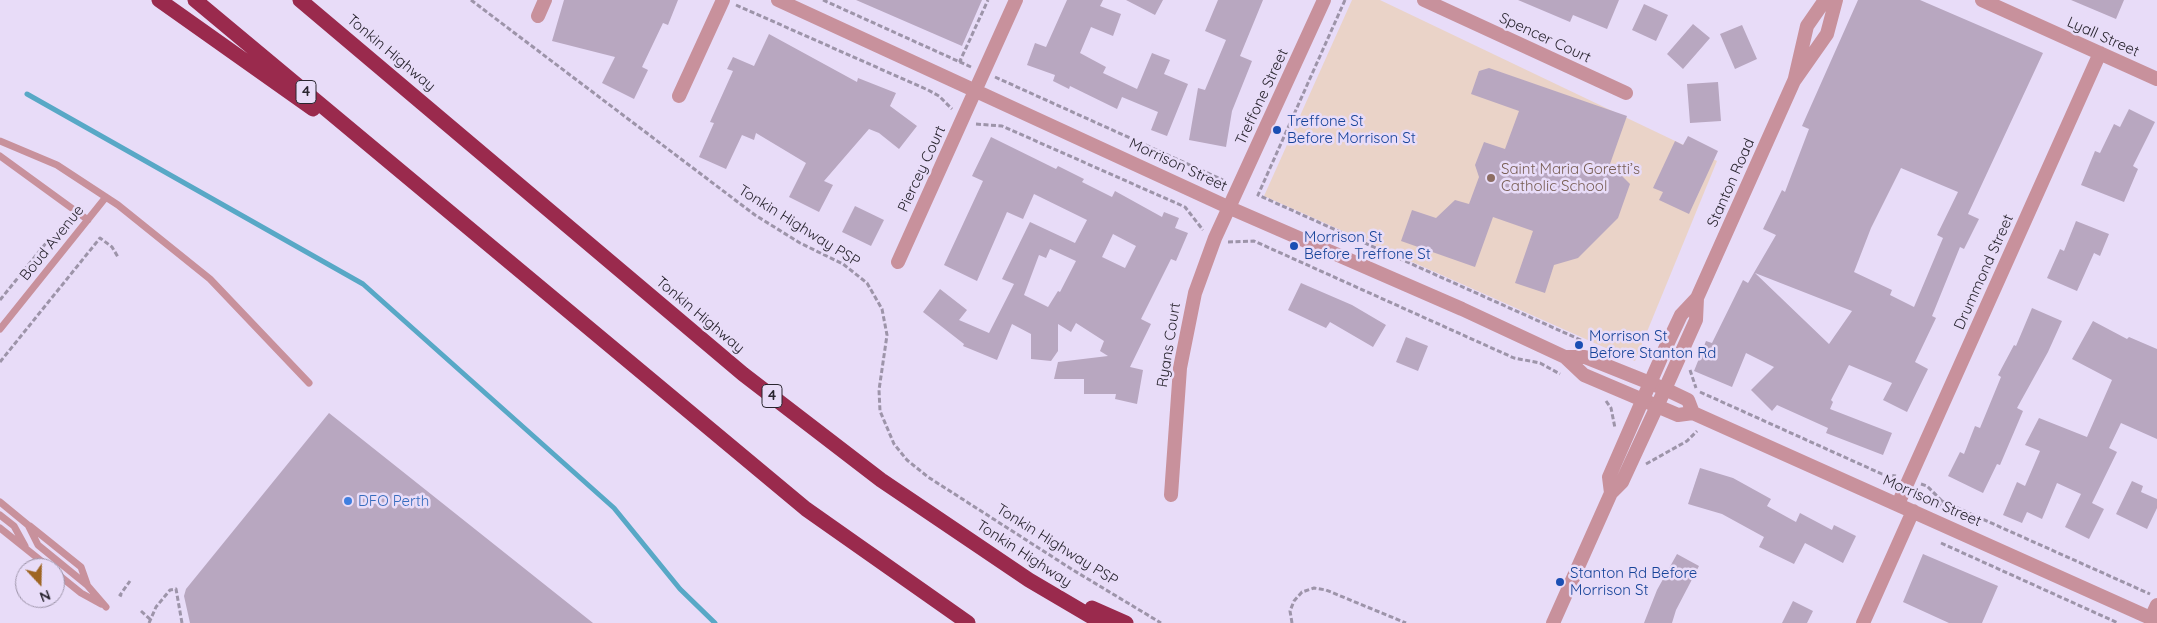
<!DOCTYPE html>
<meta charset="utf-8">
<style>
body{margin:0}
#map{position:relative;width:2157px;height:623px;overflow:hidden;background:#e8dcf8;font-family:Quicksand,sans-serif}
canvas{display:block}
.north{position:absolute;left:15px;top:558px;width:50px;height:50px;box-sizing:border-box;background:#e8dcf8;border:1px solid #9c93a8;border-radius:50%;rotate:159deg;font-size:14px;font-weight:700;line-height:20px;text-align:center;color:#2a2630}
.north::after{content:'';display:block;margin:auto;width:18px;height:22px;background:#9e6523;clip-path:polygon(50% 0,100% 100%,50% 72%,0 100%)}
</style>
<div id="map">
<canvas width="2157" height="623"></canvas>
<div class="north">N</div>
</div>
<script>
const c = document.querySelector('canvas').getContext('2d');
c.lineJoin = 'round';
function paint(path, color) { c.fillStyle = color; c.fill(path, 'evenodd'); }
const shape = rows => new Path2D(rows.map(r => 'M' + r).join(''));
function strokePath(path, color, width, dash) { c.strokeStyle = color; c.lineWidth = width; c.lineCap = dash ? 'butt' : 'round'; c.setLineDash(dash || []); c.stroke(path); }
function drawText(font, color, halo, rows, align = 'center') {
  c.font = font + ' Quicksand,sans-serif'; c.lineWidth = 5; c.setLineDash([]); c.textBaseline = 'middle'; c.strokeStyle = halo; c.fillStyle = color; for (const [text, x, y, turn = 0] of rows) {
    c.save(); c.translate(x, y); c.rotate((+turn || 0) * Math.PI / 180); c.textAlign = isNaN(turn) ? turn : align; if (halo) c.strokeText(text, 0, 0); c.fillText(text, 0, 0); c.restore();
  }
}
const education = shape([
 [1352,0,1380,0,1717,161,1635,361,1264,196]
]);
const stream = shape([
 [27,94,363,284,614,508,680,589,715,623]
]);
const building = shape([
 [564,0,678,0,668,25,663,23,642,67,648,70,634,99,602,83,615,57,552,41],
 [856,0,982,0,962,46],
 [1067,0,1103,0,1100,6,1121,14,1113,36,1091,27,1080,53,1106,67,1103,73,1137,89,1152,53,1170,60,1164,74,1188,84,1167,136,1151,130,1158,112,1122,97,1117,109,1070,86,1069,89,1053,81,1055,75,1027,65,1035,43,1046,47],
 [1126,0,1163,0,1155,15],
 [1218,0,1263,0,1240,56,1252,61,1232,111,1226,147,1189,140,1198,88,1205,90,1226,40,1205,31],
 [1518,0,1619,0,1607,29,1573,15,1570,22],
 [1858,0,1920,0,2043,53,1968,214,1979,219,1964,249,1960,247,1932,316,1936,318,1915,362,1928,369,1907,412,1883,400,1892,383,1849,365,1831,400,1833,402,1830,409,1892,433,1883,455,1826,433,1828,428,1777,405,1772,411,1751,390,1774,367,1746,353,1732,387,1694,371,1706,341,1712,343,1743,280,1748,283,1776,235,1763,229,1782,190,1785,192,1809,129,1802,126],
 [1901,168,1958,192,1937,235,1943,238,1914,307,1890,295,1892,290,1854,272,1871,228],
 [1755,273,1852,311,1829,344],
 [2071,0,2124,0,2116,19],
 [1644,4,1668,15,1656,41,1632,30],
 [1693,24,1710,38,1683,69,1667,54],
 [1742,25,1757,59,1735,69,1720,34],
 [769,34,857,82,858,78,896,93,890,106,917,126,899,149,879,133,869,129,824,181,833,185,819,212,789,197,806,163,756,133,754,140,742,135,726,169,699,157,714,123,710,122,733,71,727,69,733,57,754,66],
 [1489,68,1627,116,1610,164,1630,184,1618,218,1578,258,1554,265,1545,293,1515,283,1533,231,1493,217,1475,267,1401,241,1412,210,1436,218,1455,200,1469,204,1479,177,1475,165,1484,142,1505,149,1519,111,1471,94,1479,71],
 [1718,82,1721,121,1690,123,1687,84],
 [2129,109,2155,122,2133,166,2138,169,2124,202,2081,185,2095,151,2100,153,2114,124,2120,127],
 [1688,136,1718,151,1689,214,1659,200,1663,192,1653,188,1675,141,1683,145],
 [991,137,1056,169,1058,166,1084,179,1082,182,1112,197,1115,191,1162,217,1164,212,1179,218,1175,228,1188,233,1176,261,1171,259,1141,319,1151,324,1130,367,1143,370,1137,404,1115,399,1116,394,1084,394,1084,379,1054,379,1058,362,1108,356,1100,351,1104,341,1076,323,1071,332,1058,324,1058,351,1051,361,1031,359,1031,334,1012,324,997,360,963,346,964,344,923,312,940,289,967,310,959,320,989,333,1014,284,1002,279,1030,222,1075,243,1087,220,1034,194,1023,219,1007,212,977,281,944,265,983,181,972,176],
 [1113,234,1136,246,1125,268,1102,257],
 [1050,249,1076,261,1060,292,1058,291,1048,307,1024,295,1039,255,1046,258],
 [855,206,884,220,871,246,842,232],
 [2076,221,2109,234,2100,256,2094,253,2077,291,2047,278,2060,249,2064,251],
 [1301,283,1352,305,1386,325,1373,347,1330,322,1326,328,1288,310],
 [2032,308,2062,321,2048,352,2017,408,2023,411,2000,465,1997,464,1983,493,1948,476,1960,452,1964,454,1975,426,1980,428,2001,377,1998,375,2014,345,2016,346],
 [2093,321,2127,339,2129,337,2157,349,2157,439,2121,423,2109,448,2117,452,2092,503,2104,509,2089,539,2065,527,2081,494,2057,483,2042,519,2027,512,2022,523,2003,515,2017,482,2025,486,2040,451,2025,445,2039,418,2087,437,2112,380,2072,359],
 [1406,337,1428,346,1418,371,1396,362],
 [329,413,593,623,190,623,184,596,186,589],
 [1700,468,1733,478,1771,499,1767,506,1796,522,1800,513,1832,530,1834,525,1856,536,1843,563,1805,543,1794,564,1759,547,1764,537,1722,514,1688,504],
 [2132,481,2143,486,2141,492,2157,499,2157,508,2147,529,2116,514],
 [1677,554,1699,566,1676,610,1672,623,1644,623,1657,590],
 [1923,554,1998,586,1982,623,1949,623,1903,602],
 [1793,601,1813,611,1807,623,1782,623]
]);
const path = shape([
 [471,0,755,215,800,243,843,264,867,283,882,309,887,335,879,390,880,411,894,444,907,460,928,477,1073,570,1161,623],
 [823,0,971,67],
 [1345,0,1258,195,1583,341],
 [736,5,928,90,939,96,952,109],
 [962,62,960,61,988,0],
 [995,77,1223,180],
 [976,124,1002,126,1185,207,1203,230],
 [1228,242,1254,241,1514,358,1540,363,1560,374],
 [0,300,46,243],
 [0,362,100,238,112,247,118,257],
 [1690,370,1696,388],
 [1700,392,1882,474,1896,476],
 [1606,401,1611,408,1615,428],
 [1646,464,1687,441,1697,431],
 [1921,484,1927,486,1942,501,1937,508],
 [1942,501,2150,594],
 [1941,543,2118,623],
 [122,596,120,595,130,581],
 [141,611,151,620],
 [149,623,156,607,170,590,176,589,182,623],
 [1292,623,1290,611,1294,601,1302,592,1314,588,1326,590,1406,623]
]);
const service = shape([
 [0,141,57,165,118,205,210,279,309,383],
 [0,156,88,220],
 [0,329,106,197],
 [0,502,28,525,38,545,87,585,106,607],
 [0,515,14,526,25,546],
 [30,526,81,567,87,584],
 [0,528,50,568],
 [55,572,81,593,101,604]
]);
const minor = shape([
 [778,0,1230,208,1462,309,1565,357,1584,375,1678,415,1693,413,2157,621],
 [1424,0,1626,93],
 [1982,0,2157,79],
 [538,16,545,0],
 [679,96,723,0],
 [898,262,1016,0],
 [1565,357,1585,357,1665,389,1688,400,1693,413],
 [1171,495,1180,368,1195,293,1215,238,1324,0],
 [1898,504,2100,53],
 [2151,618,2157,605],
 [1863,623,1913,511]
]);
const tertiary = shape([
 [1795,78,1807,26,1825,0],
 [1611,493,1609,477,1664,351,1681,315,1697,298],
 [1553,623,1611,493,1622,482,1665,389,1696,320,1697,298,1794,81,1827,34,1836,0]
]);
const motorway = shape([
 [159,0,313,109],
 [195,0,806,509,968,623],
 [300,0,743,374,881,480,1029,580,1102,623],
 [1092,608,1126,623]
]);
const markers = [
 [1277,130,5,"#1a4fb4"],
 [1491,178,5,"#8d6e63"],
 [1294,246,5,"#1a4fb4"],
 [1579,345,5,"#1a4fb4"],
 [348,501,5,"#3f7fe0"],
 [1560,582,5,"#1a4fb4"]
];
const shields = [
 [306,92,20],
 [772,396,20]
];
const shieldNames = [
 ["4",306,92],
 ["4",772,396]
];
const streetNames = [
 ["Lyall Street",2103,37,24],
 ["Spencer Court",1545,38,25],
 ["Tonkin Highway",391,53,40],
 ["Treffone Street",1262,97,-65],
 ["Morrison Street",1178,165,25],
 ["Piercey Court",922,169,-65],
 ["Stanton Road",1731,183,-66],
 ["Tonkin Highway PSP",799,226,32],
 ["Boud Avenue",52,243,-51],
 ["Drummond Street",1984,272,-66],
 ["Tonkin Highway",700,315,40],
 ["Ryans Court",1169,345,-81],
 ["Morrison Street",1932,501,24],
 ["Tonkin Highway PSP",1057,545,32],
 ["Tonkin Highway",1024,554,33]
];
const transitNames = [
 ["Treffone St",1287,121],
 ["Before Morrison St",1287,138],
 ["Morrison St",1304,237],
 ["Before Treffone St",1304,254],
 ["Morrison St",1589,336],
 ["Before Stanton Rd",1589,353],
 ["Stanton Rd Before",1570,573],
 ["Morrison St",1570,590]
];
const educationNames = [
 ["Saint Maria Goretti’s",1501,169],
 ["Catholic School",1501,186]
];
const shopNames = [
 ["DFO Perth",358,501]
];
paint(education, '#ead3c8');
strokePath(stream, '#58a8c6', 5);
paint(building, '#b8a7c0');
strokePath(path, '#9d94a9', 3, [5, 2.5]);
strokePath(service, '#c8919c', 7);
strokePath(minor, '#c8919c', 14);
strokePath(tertiary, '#c8919c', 14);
strokePath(motorway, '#9a2a4d', 15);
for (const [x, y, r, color] of markers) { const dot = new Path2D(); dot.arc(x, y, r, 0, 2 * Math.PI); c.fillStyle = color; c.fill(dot); strokePath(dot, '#e8dcf8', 2); }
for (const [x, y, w] of shields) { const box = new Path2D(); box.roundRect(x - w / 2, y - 11.5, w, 23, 4); c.fillStyle = '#e8dcf8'; c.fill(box); strokePath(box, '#2a2630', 1); }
drawText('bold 14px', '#2a2630', null, shieldNames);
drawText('15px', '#2a2630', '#e8dcf8', streetNames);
drawText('15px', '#164399', '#e8dcf8', transitNames, 'left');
drawText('15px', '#785e54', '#e8dcf8', educationNames, 'left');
drawText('15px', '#366cbe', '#e8dcf8', shopNames, 'left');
</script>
